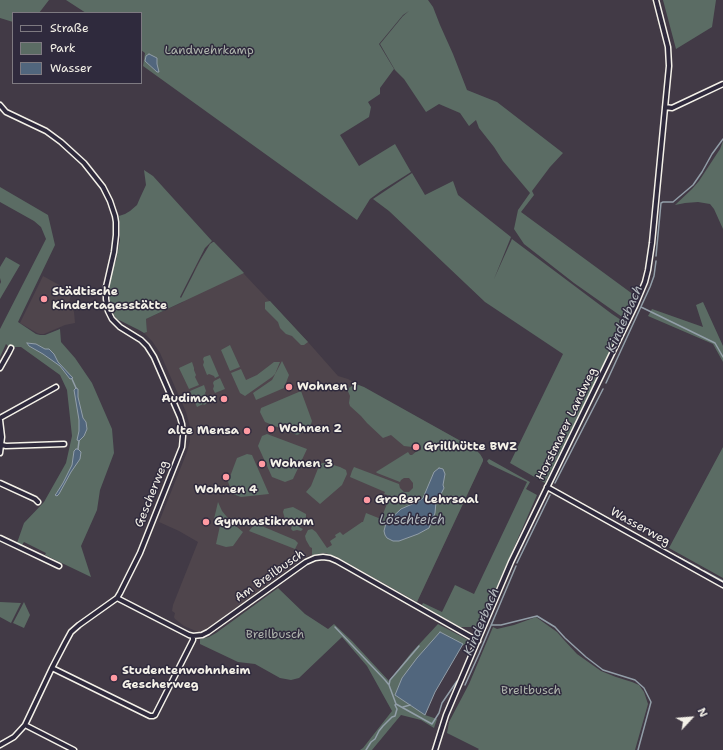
<!DOCTYPE html>
<meta charset="utf-8">
<style>
body{margin:0}
#map{position:relative;width:723px;height:750px;overflow:hidden;background:#423a46;font-family:"Shantell Sans",sans-serif}
canvas{display:block}
.legend{position:absolute;left:12px;top:12px;width:130px;height:72px;box-sizing:border-box;background:#2f2a3d;border:1px solid #7e7a81;margin:0;padding:5px 7px;list-style:none;font-size:12px;color:#f4f1e8}
.legend li{display:flex;align-items:center;gap:8px;height:20px}
.legend b{width:20px;border:1px solid #7e7a81}
.north{position:absolute;left:671px;top:698px;width:40px;height:40px;-webkit-text-stroke:3px #2f2a3d;paint-order:stroke;rotate:64deg;font-size:11px;font-weight:700;line-height:16px;text-align:center;color:#f4f1e8}
.north::after{content:'';display:block;margin:auto;width:14px;height:18px;background:#f4f1e8;clip-path:polygon(50% 0,100% 100%,50% 72%,0 100%)}
</style>
<div id="map">
<canvas width="723" height="750"></canvas>
<ul class="legend">
<li><b style="height:5px;background:#2f2a3d"></b>Straße</li>
<li><b style="height:11px;background:#5b6c64"></b>Park</li>
<li><b style="height:11px;background:#51667d"></b>Wasser</li>
</ul>
<div class="north">N</div>
</div>
<script>
const c = document.querySelector('canvas').getContext('2d');
c.lineJoin = 'round';
function paint(path, color) { c.fillStyle = color; c.fill(path, 'evenodd'); }
const shape = rows => new Path2D(rows.map(r => 'M' + r).join(''));
function strokePath(path, color, width, dash) { c.strokeStyle = color; c.lineWidth = width; c.lineCap = dash ? 'butt' : 'round'; c.setLineDash(dash || []); c.stroke(path); }
function drawText(font, color, halo, rows, align = 'center') {
  c.font = font + ' "Shantell Sans",sans-serif'; c.lineWidth = 3; c.setLineDash([]); c.textBaseline = 'middle'; c.strokeStyle = halo; c.fillStyle = color; for (const [text, x, y, turn = 0] of rows) {
    c.save(); c.translate(x, y); c.rotate((+turn || 0) * Math.PI / 180); c.textAlign = isNaN(turn) ? turn : align; if (halo) c.strokeText(text, 0, 0); c.fillText(text, 0, 0); c.restore();
  }
}
const built = shape([
 [214,242,308,342,338,376,348,379,475,449,481,456,483,461,417,602,337,557,330,554,320,553,312,555,304,558,207,629,201,632,198,632,184,626,175,619,174,617,175,613,172,611,173,605,198,542,179,531,159,522,187,452,190,441,190,427,186,412,160,353,152,341,144,333,147,332,146,319,183,302,196,267,210,244],
 [43,276,72,292,68,306,73,310,74,312,75,323,65,325,44,334,40,334,37,333,20,323]
]);
const green = shape([
 [0,0,49,0,39,13,13,13,13,22,0,18],
 [66,0,428,0,433,7,440,25,453,54,467,90,497,102,563,153,550,167,532,191,534,195,521,212,634,295,625,319,574,283,524,244,514,229,518,210,530,193,503,161,494,147,479,128,476,120,469,126,460,113,439,104,426,112,404,79,395,70,380,44,403,16,409,11,403,15,379,44,394,69,380,88,380,94,368,102,371,107,369,117,340,135,359,166,395,144,411,172,381,191,370,199,357,220,143,66,145,53,141,50,141,13,86,13],
 [146,56,157,58,157,72,145,61],
 [663,0,716,0,712,27,676,49],
 [723,141,723,229,714,209,710,204,698,202,685,203,675,205,692,189,699,181,720,149],
 [144,170,153,176,212,241,205,248,180,297,181,298,201,259,210,244,213,242,214,242,244,273,146,319,147,332,144,333,139,330,117,319,114,315,110,303,109,290,109,282,113,267,116,261,120,240,120,225,119,216,125,214,130,211,137,205,140,198,146,185],
 [412,173,425,195,453,181,458,195,511,237,494,279,512,239,612,314,624,322,545,483,510,463,563,354,485,302,389,211,373,199],
 [0,187,48,215,55,245,18,322,36,334,40,335,45,335,60,329,61,342,75,358,92,383,112,429,114,453,100,490,97,510,81,546,91,577,45,555,46,553,24,542,22,545,17,543,24,523,44,502,66,463,72,436,67,390,60,375,21,347,15,347,11,349,6,344,0,357,0,329,46,239,41,227,34,221,0,202],
 [6,257,20,265,0,299,0,284,1,282,0,278,0,267],
 [270,301,308,342,304,345,301,345,292,336,286,334,280,328,278,322,265,309,265,302],
 [703,302,723,346,723,362,713,344,648,316,652,309,703,327,696,305],
 [230,345,240,367,230,371,221,350],
 [210,355,219,376,215,378,214,376,209,374,207,375,203,365,204,362,203,359,204,357],
 [282,361,289,375,284,388,256,400,253,393,272,380],
 [192,362,194,368,194,370,196,375,195,377,199,385,189,389,179,368],
 [274,362,280,362,275,374,272,377,245,396,240,393,231,373,241,369,246,380,257,375],
 [220,378,225,389,215,393,213,389,214,386,213,383,214,381],
 [356,384,364,387,475,449,480,454,483,459,483,461,417,602,337,557,325,553,312,555,312,548,310,547,306,540,305,536,308,530,312,529,316,532,327,548,332,545,330,541,336,537,335,535,340,532,343,535,362,522,363,522,366,513,381,519,390,496,384,494,385,492,350,477,352,471,354,467,399,484,400,488,404,492,409,492,413,488,413,483,409,478,404,478,401,480,400,482,377,473,376,472,408,452,410,455,412,455,417,451,421,450,421,447,417,445,415,446,414,443,412,444,413,447,412,447,404,446,391,435,383,438,367,423,361,416,350,406,349,403,350,396,347,389,352,386],
 [204,385,206,391,205,393,208,400,206,404,204,405,203,404,197,407,190,391],
 [301,391,312,421,309,430,297,435,265,422,260,412,261,408],
 [267,434,307,449,293,479,285,482,272,477,258,446,262,436],
 [723,447,723,578,669,548],
 [247,454,252,455,269,494,241,497,233,494,228,482,237,458],
 [489,459,530,482,526,489,537,495,479,627,460,627,422,605,423,603,442,612,455,585,474,594,527,482,489,464,487,461],
 [322,463,327,463,340,467,346,470,347,474,342,485,320,504,306,492,311,486,319,466],
 [218,502,222,511,231,522,243,532,233,546,226,547,216,544,221,521,214,519],
 [293,507,306,514,306,517,299,527,303,529,301,531,297,530,293,531,291,529,292,525,287,523,285,519,283,512,284,509],
 [257,524,295,540,298,543,295,549,249,531,254,525],
 [278,588,305,614,328,629,334,624,352,641,389,681,411,653,438,624,470,641,467,647,440,632,431,643,395,695,425,715,437,719,434,728,421,720,401,715,372,750,360,750,363,748,392,711,367,666,342,637,299,678,291,680,280,678,255,664,238,662,200,644,200,639,209,637,216,633],
 [0,602,21,603,11,623,0,617],
 [24,602,30,615,24,628,13,623],
 [536,617,557,632,564,640,577,654,601,671,616,677,632,682,639,685,644,692,648,704,635,750,478,750,479,749,447,733,449,722,469,684,493,627,497,629,514,625]
]);
const water = shape([
 [149,54,157,58,157,64,159,72,157,72,145,61,146,56,149,54],
 [27,343,36,344,45,349,49,349,54,354,58,362,73,378,70,379,60,366,43,354,29,346,27,343],
 [76,388,78,389,78,397,83,418,86,422,87,429,84,436,79,441,77,440,79,431,79,420,74,390,76,388],
 [76,449,78,449,81,452,80,459,71,472,59,494,57,496,55,495,56,494,63,483,72,465,74,451,76,449],
 [439,468,443,469,445,474,443,485,444,488,439,498,436,502,435,513,429,528,418,534,399,541,393,541,387,538,385,535,384,531,386,523,401,509,419,501,423,498,434,472,439,468],
 [440,632,463,644,435,692,425,715,395,695,402,678,417,658,440,632]
]);
const stream = shape([
 [656,256,661,203,663,202,673,202,693,185,702,172,712,154,723,139],
 [641,307,715,343,723,357],
 [72,379,76,388],
 [606,383,650,287,654,276,656,261],
 [78,449,79,441],
 [555,483,603,389],
 [678,557,699,568],
 [517,563,550,495],
 [704,571,723,581],
 [491,625,501,625,537,616,555,627,565,638,586,657,603,670,635,680,644,688,651,702,638,750],
 [335,627,385,680,389,685,396,704],
 [389,685,390,680,419,646],
 [465,685,479,654,516,566],
 [403,707,410,705],
 [366,750,371,742,375,739,379,731,383,726,392,717,395,716,397,709,395,705,396,704,432,724,439,713,442,703,457,681]
]);
const street = shape([
 [0,105,6,112,46,131,61,142,84,163,103,187,110,201,115,216,116,222,116,235,114,252,106,287,106,299,108,311,112,319,120,327,141,340,147,346,154,357,180,417,182,424,183,436,182,447,140,553,120,593,117,598,79,625,71,632,65,643,52,668,25,725,14,737,0,745],
 [665,107,672,108,723,84],
 [0,368,9,352,11,348],
 [0,418,56,387],
 [0,420,2,437,0,453],
 [2,445,6,446,64,444],
 [0,483,35,499,38,502],
 [547,487,723,585],
 [0,538,59,566],
 [117,598,189,635,193,636,202,635,208,632,306,562,315,558,323,557,330,558,337,561,478,641],
 [52,668,150,716,153,716,155,715,193,640,193,636],
 [25,725,74,750],
 [435,750,446,715,511,562,635,306,645,282,648,270,652,243,669,66,668,47,656,0]
]);
const markers = [
 [44,299,4,"#ff9aa2"],
 [289,387,4,"#ff9aa2"],
 [224,399,4,"#ff9aa2"],
 [271,429,4,"#ff9aa2"],
 [247,431,4,"#ff9aa2"],
 [416,447,4,"#ff9aa2"],
 [262,464,4,"#ff9aa2"],
 [226,477,4,"#ff9aa2"],
 [367,500,4,"#ff9aa2"],
 [206,522,4,"#ff9aa2"],
 [114,678,4,"#ff9aa2"]
];
const parkNames = [
 ["Landwehrkamp",209,51],
 ["Breilbusch",275,635],
 ["Breitbusch",531,691]
];
const poiNames = [
 ["Städtische",52,292],
 ["Kindertagesstätte",52,306],
 ["Wohnen 1",297,387],
 ["Audimax",216,399,"right"],
 ["Wohnen 2",279,429],
 ["alte Mensa",239,431,"right"],
 ["Grillhütte BWZ",424,447],
 ["Wohnen 3",270,464],
 ["Wohnen 4",226,490,"center"],
 ["Großer Lehrsaal",375,500],
 ["Gymnastikraum",214,522],
 ["Studentenwohnheim",122,671],
 ["Gescherweg",122,685]
];
const streetNames = [
 ["Horstmarer Landweg",567,424,-64],
 ["Gescherweg",152,494,-68],
 ["Wasserweg",640,527,29],
 ["Am Breilbusch",270,576,-35]
];
const waterNames = [
 ["Kinderbach",625,319,-66],
 ["Löschteich",412,521],
 ["Kinderbach",482,622,-67]
];
paint(built, '#4f454c');
paint(green, '#5b6c64');
paint(water, '#51667d');
strokePath(water, '#929ea8', 1);
strokePath(stream, '#929ea8', 1.5);
strokePath(street, '#f4f1e8', 7);
strokePath(street, '#2f2a3d', 4);
for (const [x, y, r, color] of markers) { const dot = new Path2D(); dot.arc(x, y, r, 0, 2 * Math.PI); c.fillStyle = color; c.fill(dot); strokePath(dot, '#2f2a3d', 1.5); }
drawText('12px', '#afb5ad', '#2f2a3d', parkNames);
drawText('bold 12px', '#f4f1e8', '#2f2a3d', poiNames, 'left');
drawText('12px', '#f4f1e8', '#2f2a3d', streetNames);
drawText('italic 13px', '#b3b9bd', '#2f2a3d', waterNames);
</script>
